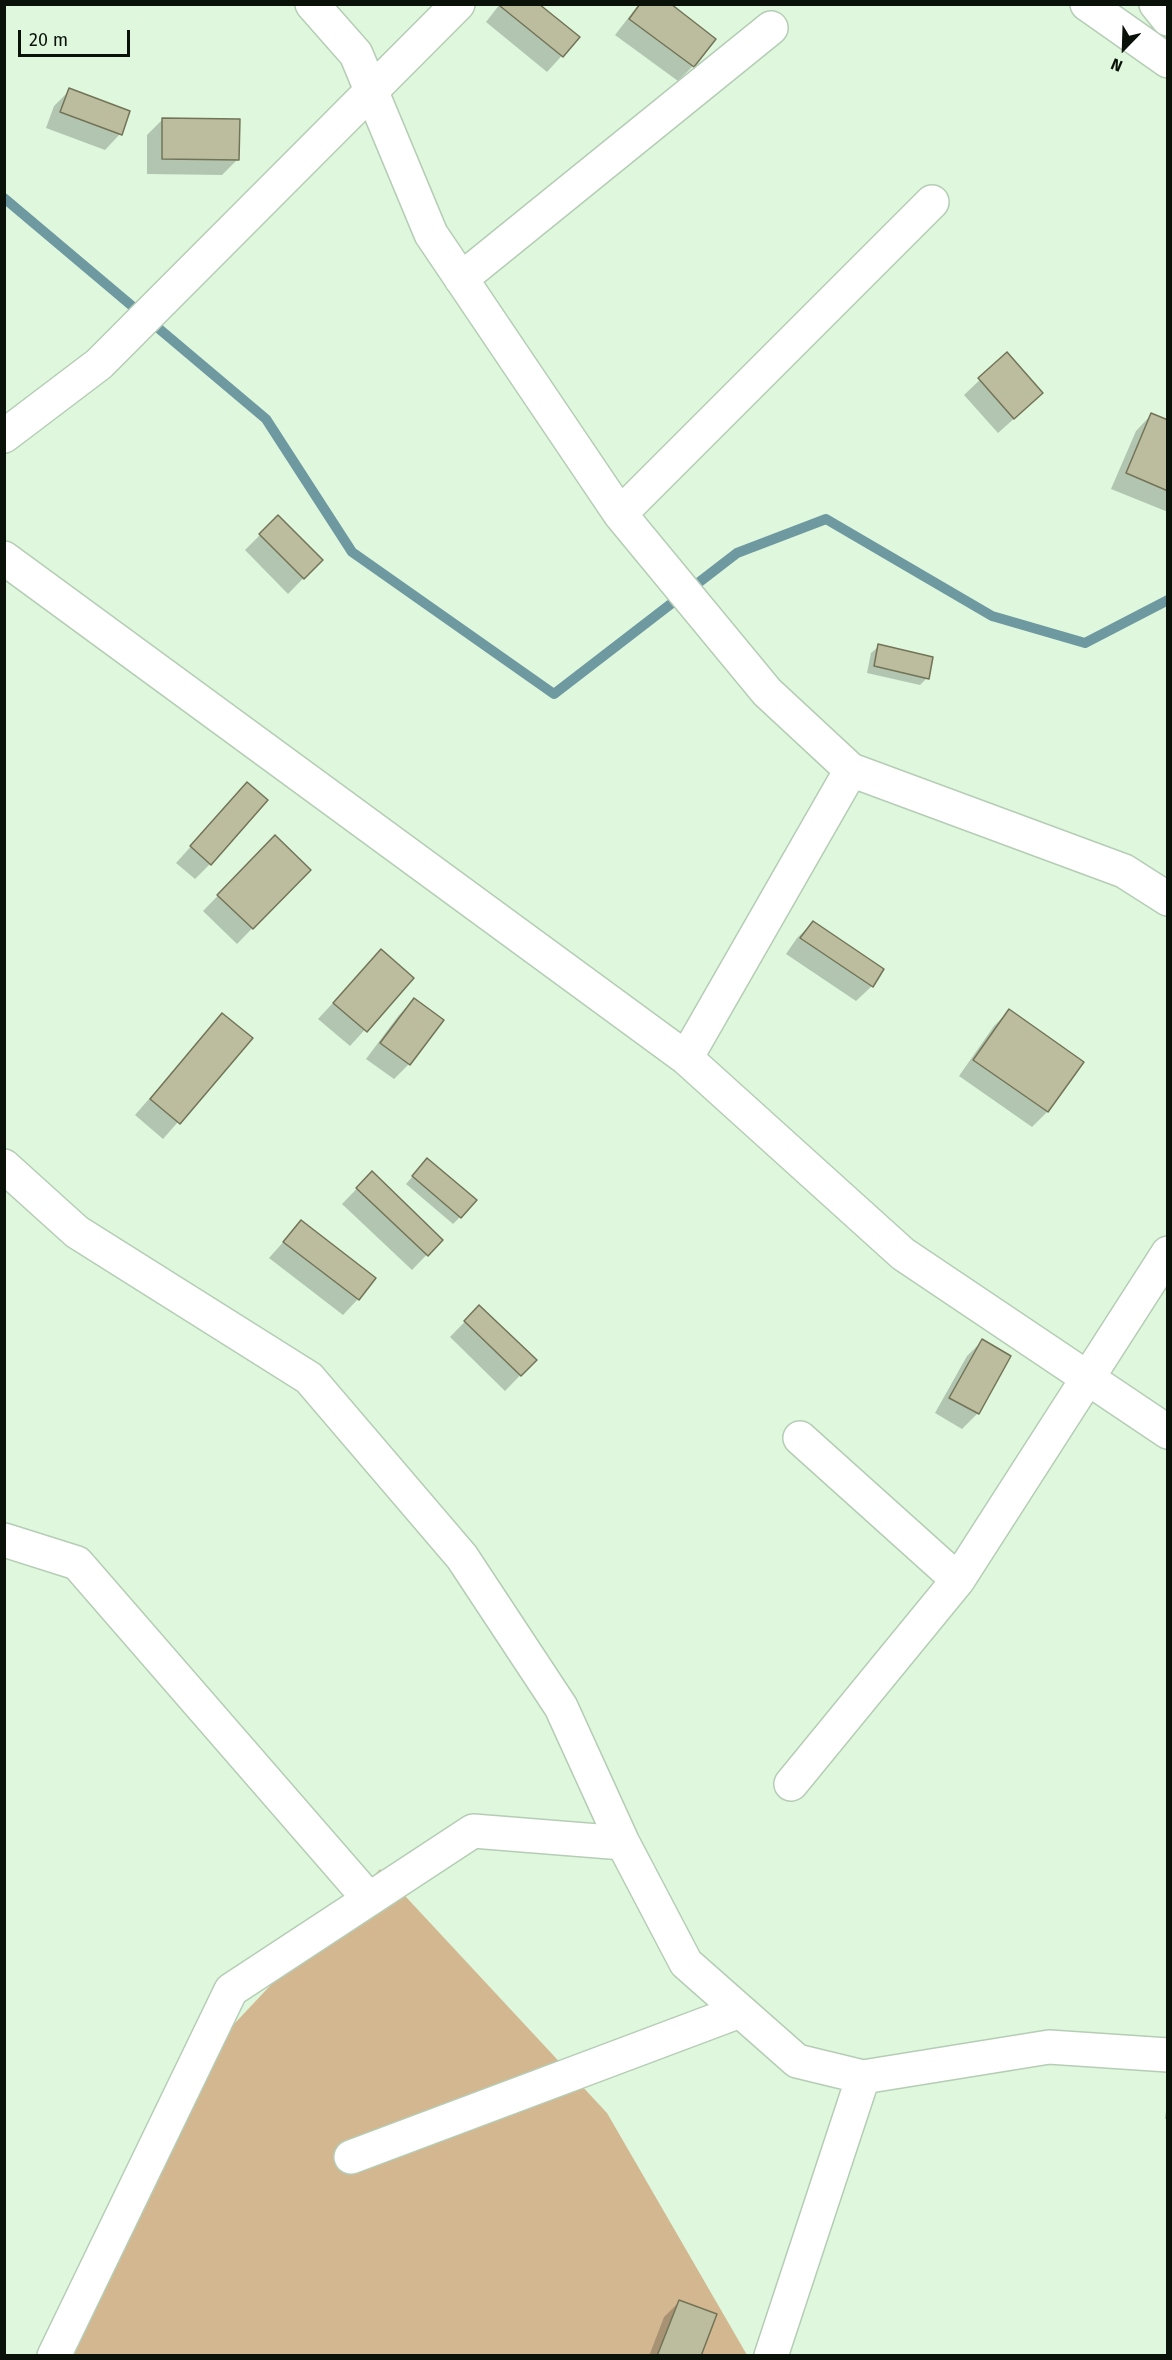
<!DOCTYPE html>
<style>
body{margin:0}
#map{position:relative;width:1172px;height:2360px;overflow:hidden;background:#def7dd;font-family:"Fira Sans",sans-serif}
canvas{display:block}
.frame{position:absolute;inset:0;border:6px solid #091109;pointer-events:none}
.north{position:absolute;left:1094px;top:18px;width:60px;height:60px;-webkit-text-stroke:4px #def7dd;paint-order:stroke;rotate:203deg;font-size:16px;font-weight:700;line-height:24px;text-align:center;color:#091109}
.north::after{content:'';display:block;margin:auto;width:21px;height:27px;background:#091109;clip-path:polygon(50% 0,100% 100%,50% 72%,0 100%)}
.scale{position:absolute;left:18px;top:30px;width:112px;height:27px;box-sizing:border-box;border:3px solid #091109;border-top:0;padding-left:8px;font-size:18px;line-height:21px;white-space:nowrap;color:#091109;-webkit-text-stroke:4px #def7dd;paint-order:stroke}
</style>
<div id="map">
<canvas width="1172" height="2360"></canvas>
<div class="frame"></div>
<div class="north">N</div>
<div class="scale">20 m</div>
</div>
<script>
const c = document.querySelector('canvas').getContext('2d');
c.lineJoin = 'round';
function paint(path, color) { c.fillStyle = color; c.fill(path, 'evenodd'); }
const shape = rows => new Path2D(rows.map(r => 'M' + r).join(''));
function strokePath(path, color, width, dash) { c.strokeStyle = color; c.lineWidth = width; c.lineCap = dash ? 'butt' : 'round'; c.setLineDash(dash || []); c.stroke(path); }
const forest = shape([
 [380,1869,607,2113,747,2355,50,2356,155,2108]
]);
const shadow = shape([
 [500,4,536,4,578,38,547,72,486,22],
 [639,4,669,4,693,66,678,81,615,35],
 [70,90,120,134,105,150,46,128,54,106],
 [163,119,238,159,222,175,147,174,147,135],
 [1007,354,1026,408,998,433,964,395],
 [1151,415,1168,422,1168,512,1111,489,1136,431],
 [278,517,321,560,288,594,245,550],
 [879,646,927,678,920,685,867,673,871,653],
 [247,784,210,864,195,879,176,863],
 [275,837,309,870,237,944,203,911],
 [813,923,872,986,856,1001,786,954,797,938],
 [381,951,412,978,350,1046,318,1019],
 [414,1000,409,1064,394,1079,366,1059,399,1015],
 [1009,1011,1082,1062,1047,1112,1032,1127,959,1076,994,1026],
 [222,1015,251,1039,163,1139,135,1115],
 [420,1168,460,1217,453,1224,406,1184],
 [372,1173,441,1240,412,1270,342,1204],
 [301,1222,358,1299,343,1315,269,1258],
 [479,1307,535,1360,505,1391,450,1337],
 [982,1341,978,1413,962,1429,935,1413,967,1356],
 [1168,2094,1168,2119,1165,2119],
 [679,2302,700,2356,649,2356,664,2317]
]);
const stream = shape([
 [4,198,266,419,352,552,554,694,737,553,826,519,992,616,1085,643,1168,600]
]);
const building = shape([
 [502,4,539,4,580,37,563,57,500,6,502,4],
 [640,4,671,4,716,39,694,67,629,19,640,4],
 [69,88,130,111,122,135,60,112,69,88],
 [162,118,240,119,239,160,162,159,162,118],
 [1007,352,1043,393,1014,419,978,378,1007,352],
 [1151,413,1168,420,1168,491,1126,473,1151,413],
 [278,515,323,560,304,579,259,534,278,515],
 [878,644,933,657,929,679,874,666,878,644],
 [247,782,268,800,211,865,190,846,247,782],
 [275,835,311,870,253,929,217,895,275,835],
 [813,921,884,969,873,987,800,938,813,921],
 [381,949,414,978,367,1032,333,1003,381,949],
 [414,998,444,1020,410,1065,380,1043,414,998],
 [1009,1009,1084,1062,1048,1112,973,1060,1009,1009],
 [222,1013,253,1038,180,1124,150,1099,222,1013],
 [427,1158,477,1200,461,1218,412,1176,427,1158],
 [372,1171,443,1240,428,1256,356,1188,372,1171],
 [301,1220,376,1278,359,1300,283,1242,301,1220],
 [479,1305,537,1360,521,1376,464,1321,479,1305],
 [982,1339,1011,1356,979,1414,949,1398,982,1339],
 [679,2300,717,2314,701,2356,657,2356,679,2300]
]);
const minor = shape([
 [312,4,356,54,431,234,620,514,767,692,851,770,1124,871,1168,899],
 [1087,4,1168,61],
 [1156,4,1168,19],
 [461,279,771,28],
 [4,436,99,364,458,4],
 [620,514,932,202],
 [4,558,686,1058,903,1254,1168,1432],
 [686,1058,851,770],
 [4,1166,77,1232,309,1378,462,1557,561,1707,623,1843,686,1963,797,2061,863,2077,1049,2047,1168,2055],
 [800,1438,958,1580],
 [4,1540,77,1563,369,1899],
 [791,1784,958,1580,1168,1253],
 [351,2157,740,2011],
 [54,2356,231,1990,473,1831,623,1843],
 [771,2356,863,2077]
]);
paint(forest, '#d3b791');
paint(shadow, '#0003');
strokePath(stream, '#6e99a0', 10);
paint(building, '#bbbd9e');
strokePath(building, '#737457', 1.5);
strokePath(minor, '#b5cdb5', 36);
strokePath(minor, '#fff', 33);
</script>
